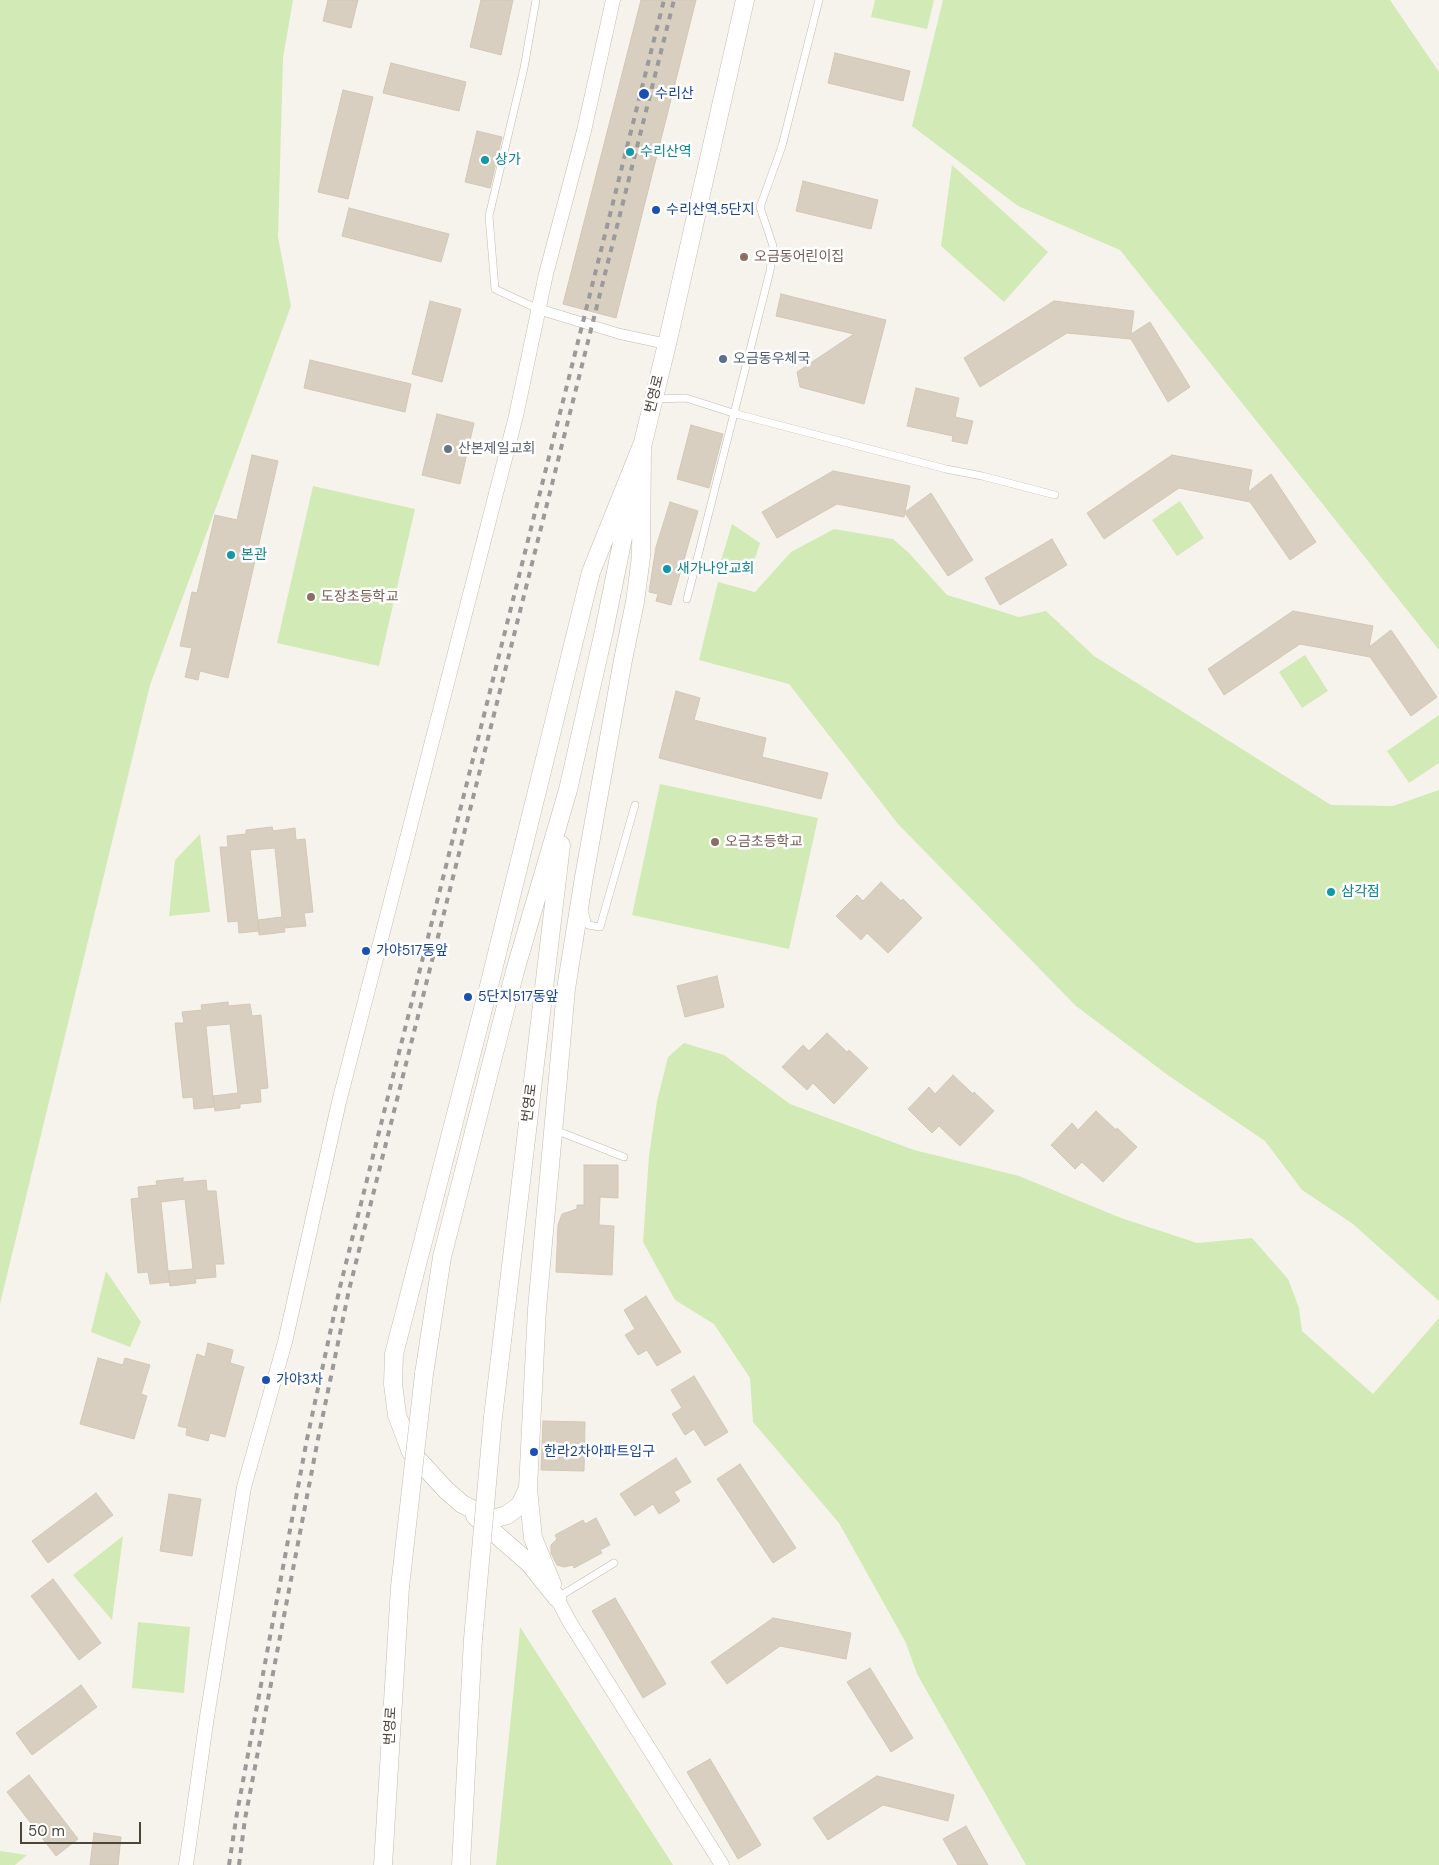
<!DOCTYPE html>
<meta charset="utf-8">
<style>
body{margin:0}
#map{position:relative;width:1439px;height:1865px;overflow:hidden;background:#f6f3ec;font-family:"DM Sans",sans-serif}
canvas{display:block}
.scale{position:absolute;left:20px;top:1822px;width:121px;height:22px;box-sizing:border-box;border:2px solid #4b4439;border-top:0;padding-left:6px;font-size:15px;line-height:18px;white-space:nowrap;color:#4b4439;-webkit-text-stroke:4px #fff;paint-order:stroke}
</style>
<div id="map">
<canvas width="1439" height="1865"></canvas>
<div class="scale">50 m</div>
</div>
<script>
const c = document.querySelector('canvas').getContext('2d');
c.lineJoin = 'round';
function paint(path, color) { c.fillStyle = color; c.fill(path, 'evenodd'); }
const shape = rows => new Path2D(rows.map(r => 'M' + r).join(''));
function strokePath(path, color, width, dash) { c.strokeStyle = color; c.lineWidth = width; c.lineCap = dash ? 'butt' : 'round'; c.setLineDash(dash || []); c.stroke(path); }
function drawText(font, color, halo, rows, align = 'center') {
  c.font = font + ' "DM Sans","Noto Sans KR",sans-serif'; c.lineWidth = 5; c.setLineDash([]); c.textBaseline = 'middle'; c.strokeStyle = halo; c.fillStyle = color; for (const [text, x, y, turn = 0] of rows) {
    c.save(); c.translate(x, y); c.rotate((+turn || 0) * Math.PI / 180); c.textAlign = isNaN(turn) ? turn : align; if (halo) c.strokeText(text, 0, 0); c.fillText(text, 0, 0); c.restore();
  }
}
const green = shape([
 [0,0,293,0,283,58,278,237,291,306,150,685,0,1304],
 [875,0,934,0,927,29,871,17],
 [943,0,1390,0,1439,72,1439,650,1120,250,1018,206,912,126],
 [952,165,1048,252,1004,302,941,246],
 [313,486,415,509,379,666,277,643],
 [1180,501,1204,538,1177,556,1152,520],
 [732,524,760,543,750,573,720,564],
 [834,529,893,539,909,553,947,595,1019,617,1046,611,1094,656,1331,805,1393,806,1439,790,1439,1301,1353,1224,1302,1190,1265,1141,1169,1076,1076,1006,898,824,789,684,699,660,718,582,755,592,791,552],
 [1305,655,1328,691,1302,708,1279,672],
 [1439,715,1439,763,1409,783,1387,751],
 [660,784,818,818,789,949,632,915],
 [200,834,210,912,169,916,175,860],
 [684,1043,724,1055,790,1104,914,1150,1019,1176,1121,1218,1197,1243,1252,1238,1288,1279,1299,1308,1302,1331,1373,1394,1439,1318,1439,1865,1026,1865,917,1674,906,1643,839,1523,753,1422,750,1378,714,1324,675,1300,643,1242,649,1156,657,1101,668,1057],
 [106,1271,141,1322,130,1347,91,1332],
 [123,1536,112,1620,73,1575],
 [138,1622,190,1627,184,1693,132,1688],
 [520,1627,673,1865,496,1865],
 [0,1851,27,1855,15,1865,0,1865]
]);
const building = shape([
 [328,0,358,0,351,28,323,21,328,0],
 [481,0,513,0,501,55,470,47,481,0],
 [641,0,696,0,616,318,563,304,641,0],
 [835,53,910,71,903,101,828,83,835,53],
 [391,63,466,82,459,111,383,93,391,63],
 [343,90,373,97,348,199,318,192,343,90],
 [477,131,502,137,490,188,465,182,477,131],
 [803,181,878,200,871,229,796,211,803,181],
 [349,208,449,234,441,262,342,236,349,208],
 [781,294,886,320,864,404,800,387,797,372,854,334,776,316,781,294],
 [430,301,461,309,442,382,412,374,430,301],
 [1054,301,1134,311,1131,334,1150,322,1190,387,1168,402,1131,339,1067,333,980,387,964,358,1054,301],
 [310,360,411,384,405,412,304,388,310,360],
 [916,388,959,398,955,417,973,421,967,444,952,441,953,436,907,426,916,388],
 [437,414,474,423,460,484,422,475,437,414],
 [691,425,723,434,709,488,677,479,691,425],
 [252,455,278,461,228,678,200,671,198,680,185,677,192,648,180,646,192,592,197,593,215,515,237,520,252,455],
 [1172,455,1252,470,1248,492,1271,474,1316,542,1290,560,1250,502,1179,488,1104,539,1087,513,1172,455],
 [833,471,910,486,905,512,931,493,973,560,948,576,905,513,904,517,837,504,777,538,762,512,833,471],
 [670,502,698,511,671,605,656,601,658,594,649,592,656,547,670,502],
 [1052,539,1067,565,1000,605,985,578,1052,539],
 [1293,611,1373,626,1369,647,1391,630,1437,697,1411,716,1370,657,1300,644,1224,695,1208,669,1293,611],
 [676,691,700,698,694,720,766,738,762,757,828,773,821,799,659,758,676,691],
 [272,827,273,831,295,828,296,840,305,839,313,912,304,913,306,926,284,928,285,932,259,935,258,920,282,917,275,848,250,850,259,931,239,933,238,921,228,922,220,847,228,847,227,836,246,834,246,830,272,827],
 [881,882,901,901,903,899,922,918,888,953,867,933,861,940,836,916,857,895,863,901,881,882],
 [717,976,724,1007,685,1017,677,986,717,976],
 [228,1002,228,1006,250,1004,252,1016,261,1015,268,1088,260,1089,261,1102,240,1104,240,1108,215,1111,213,1096,238,1093,230,1024,206,1026,214,1107,194,1109,193,1097,183,1098,175,1023,184,1023,182,1012,202,1010,201,1005,228,1002],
 [827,1033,847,1052,849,1050,868,1068,834,1104,813,1083,807,1090,782,1067,803,1045,809,1051,827,1033],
 [953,1075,973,1094,974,1092,994,1111,960,1146,939,1126,932,1133,908,1109,929,1087,935,1094,953,1075],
 [1096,1111,1116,1130,1117,1128,1137,1147,1103,1182,1082,1162,1075,1169,1051,1145,1072,1123,1078,1130,1096,1111],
 [584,1165,618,1165,618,1198,600,1197,599,1225,614,1226,612,1275,556,1272,558,1225,562,1214,577,1209,577,1205,584,1205,584,1165],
 [183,1178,183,1182,206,1180,207,1191,216,1191,224,1264,215,1264,216,1277,195,1279,196,1283,170,1286,168,1271,170,1282,150,1284,148,1272,138,1273,131,1199,139,1198,138,1187,157,1185,156,1181,183,1178],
 [185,1199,193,1269,168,1271,161,1202,185,1199],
 [646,1296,681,1352,657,1366,647,1350,638,1355,625,1335,635,1329,624,1310,646,1296],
 [208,1343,233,1350,230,1363,244,1367,225,1437,210,1433,208,1441,186,1435,187,1428,178,1426,197,1354,205,1357,208,1343],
 [98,1358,123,1365,125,1358,150,1365,141,1394,147,1396,134,1439,80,1424,98,1358],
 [694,1376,728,1432,705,1446,694,1429,685,1435,672,1414,682,1408,671,1390,694,1376],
 [543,1421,585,1422,584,1471,541,1470,543,1421],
 [676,1458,691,1482,674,1492,680,1501,659,1514,653,1504,635,1516,620,1494,676,1458],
 [740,1464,796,1548,773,1563,717,1479,740,1464],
 [96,1493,113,1515,48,1563,32,1541,96,1493],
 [169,1494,201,1499,192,1556,160,1551,169,1494],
 [596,1518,610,1545,600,1550,602,1553,574,1568,573,1565,564,1567,557,1565,551,1553,551,1545,557,1539,555,1535,583,1520,585,1524,596,1518],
 [53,1579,101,1643,79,1660,31,1596,53,1579],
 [615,1598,666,1684,643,1698,592,1611,615,1598],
 [773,1618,851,1633,846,1659,780,1646,727,1684,711,1662,773,1618],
 [870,1668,913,1738,891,1752,847,1682,870,1668],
 [81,1685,97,1707,32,1755,16,1733,81,1685],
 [710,1759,761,1845,738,1859,687,1772,710,1759],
 [29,1775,78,1839,56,1856,7,1792,29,1775],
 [877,1776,954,1795,948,1821,883,1805,828,1840,813,1818,877,1776],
 [966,1826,988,1865,958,1865,943,1839,966,1826],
 [94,1833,121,1837,118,1865,90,1865,94,1833]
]);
const service = shape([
 [536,0,524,68,489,216,495,289,538,309],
 [654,399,686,398,733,413,946,469,982,476,1055,495],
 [687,599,770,271,773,246,760,207,782,146,819,0],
 [584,911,588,925,600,927,635,805],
 [555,1130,624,1157],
 [557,1598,614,1563]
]);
const pedestrian = shape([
 [538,309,620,334,667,344]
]);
const minor = shape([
 [557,1598,569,1621,722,1865],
 [186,1865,206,1723,244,1487,285,1342,339,1102,516,416,546,274,584,131,613,0]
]);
const tertiary = shape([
 [642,445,641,557,635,602,623,660,584,877,566,989,537,1309,528,1488,520,1505,507,1515,492,1519,462,1504,446,1490,411,1452,397,1415,393,1384,394,1354,490,982,591,572,642,445],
 [640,455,667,344,745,0],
 [424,1374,442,1257,515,971,568,790,604,631,632,493],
 [493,1417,561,845],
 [528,1489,533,1538,552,1584],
 [475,1516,529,1563,557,1598],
 [383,1865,400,1587],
 [461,1865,473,1639]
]);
const rail = shape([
 [229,1865,237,1813,307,1439,340,1287,664,0],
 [239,1865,245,1819,318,1439,349,1290,674,0]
]);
const tertiaryBridge = shape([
 [400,1587,424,1374],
 [473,1639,493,1417]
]);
const markers = [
 [644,94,6,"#1a4fb4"],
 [630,152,5,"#0f9aa8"],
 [485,160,5,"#0f9aa8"],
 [656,210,5,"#1a4fb4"],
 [744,257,5,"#8d6e63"],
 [723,359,5,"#5c6f8a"],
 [448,449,5,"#6b7280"],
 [231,555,5,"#0f9aa8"],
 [667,569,5,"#0f9aa8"],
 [311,597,5,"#8d6e63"],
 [715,842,5,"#8d6e63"],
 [1331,892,5,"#0f9aa8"],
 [366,951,5,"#1a4fb4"],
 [468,997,5,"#1a4fb4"],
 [266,1380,5,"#1a4fb4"],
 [534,1452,5,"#1a4fb4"]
];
const transitNames = [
 ["수리산",655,94],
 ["수리산역.5단지",666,210],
 ["가야517동앞",376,951],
 ["5단지517동앞",478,997],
 ["가야3차",276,1380],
 ["한라2차아파트입구",544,1452]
];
const cultureNames = [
 ["수리산역",640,152],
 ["상가",495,160],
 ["본관",241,555],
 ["새가나안교회",677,569],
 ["삼각점",1341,892]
];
const educationNames = [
 ["오금동어린이집",754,257],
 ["도장초등학교",321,597],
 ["오금초등학교",725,842]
];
const serviceNames = [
 ["오금동우체국",733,359]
];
const streetNames = [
 ["번영로",655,394,-76],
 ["번영로",530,1103,-83],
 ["번영로",391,1726,-87]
];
const worshipNames = [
 ["산본제일교회",458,449]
];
paint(green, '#d2eab5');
paint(building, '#d8cfc1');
strokePath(building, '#d3c7b4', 1);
strokePath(service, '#c2bbae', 8);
strokePath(pedestrian, '#c2bbae', 11);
strokePath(minor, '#c2bbae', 15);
strokePath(tertiary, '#c2bbae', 19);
strokePath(service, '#fff', 7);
strokePath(pedestrian, '#fff', 10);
strokePath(minor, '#fff', 14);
strokePath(tertiary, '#fff', 18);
strokePath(rail, '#9a9a9a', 4, [6, 6]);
strokePath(tertiaryBridge, '#c2bbae', 19, []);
strokePath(tertiaryBridge, '#fff', 18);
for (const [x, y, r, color] of markers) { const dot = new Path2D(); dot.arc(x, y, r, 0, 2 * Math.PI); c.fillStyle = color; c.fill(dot); strokePath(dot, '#fff', 2); }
drawText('14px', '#164399', '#fff', transitNames, 'left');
drawText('14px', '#0d838f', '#fff', cultureNames, 'left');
drawText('14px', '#785e54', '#fff', educationNames, 'left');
drawText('14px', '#4e5e75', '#fff', serviceNames, 'left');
drawText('14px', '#4b4439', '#fff', streetNames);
drawText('14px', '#5b616d', '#fff', worshipNames, 'left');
</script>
